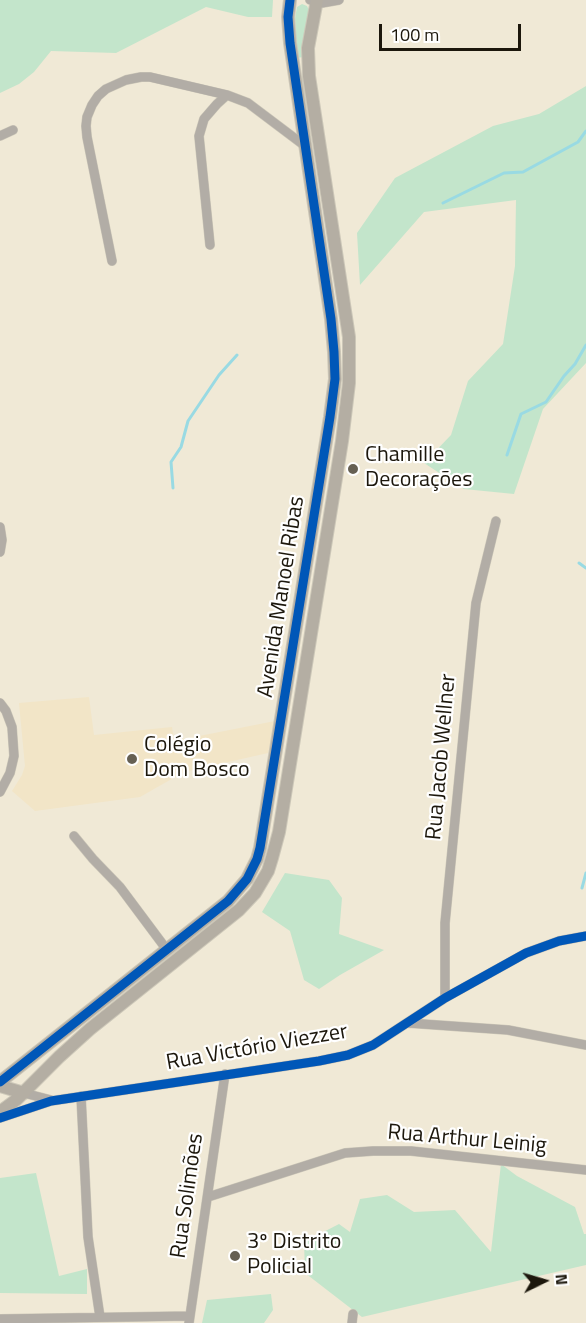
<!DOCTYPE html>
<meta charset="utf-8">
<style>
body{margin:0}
#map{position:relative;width:586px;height:1323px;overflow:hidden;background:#f0e9d6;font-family:"Titillium Web",sans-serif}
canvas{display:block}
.north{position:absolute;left:514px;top:1251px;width:60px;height:60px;-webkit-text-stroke:4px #fff;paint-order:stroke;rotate:85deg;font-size:16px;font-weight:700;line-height:24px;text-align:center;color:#1c170c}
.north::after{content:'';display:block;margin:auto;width:21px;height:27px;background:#1c170c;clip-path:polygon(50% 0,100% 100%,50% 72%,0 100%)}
.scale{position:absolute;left:379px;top:24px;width:142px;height:27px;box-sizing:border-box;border:3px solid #1c170c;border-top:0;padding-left:8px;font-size:18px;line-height:21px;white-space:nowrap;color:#1c170c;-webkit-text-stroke:4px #fff;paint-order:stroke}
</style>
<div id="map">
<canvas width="586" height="1323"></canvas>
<div class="north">N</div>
<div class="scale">100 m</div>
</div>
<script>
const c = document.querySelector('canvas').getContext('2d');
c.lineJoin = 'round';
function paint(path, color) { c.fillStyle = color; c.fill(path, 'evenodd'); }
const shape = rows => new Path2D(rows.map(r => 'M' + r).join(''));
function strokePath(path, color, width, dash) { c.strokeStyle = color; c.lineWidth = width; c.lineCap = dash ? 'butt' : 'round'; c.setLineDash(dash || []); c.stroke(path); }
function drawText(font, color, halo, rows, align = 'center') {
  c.font = font + ' "Titillium Web",sans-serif'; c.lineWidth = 4.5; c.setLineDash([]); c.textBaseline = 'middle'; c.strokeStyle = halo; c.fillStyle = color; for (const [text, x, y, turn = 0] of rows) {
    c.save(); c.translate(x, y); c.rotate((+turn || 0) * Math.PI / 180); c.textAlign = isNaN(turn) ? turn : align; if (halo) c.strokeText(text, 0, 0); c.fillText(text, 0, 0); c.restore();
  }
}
const built = shape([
 [89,697,94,735,172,727,174,741,275,721,268,753,184,772,140,797,35,811,12,791,22,775,25,766,19,703]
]);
const green = shape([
 [0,0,273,0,272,17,248,17,206,7,116,53,51,51,34,72,19,84,0,93],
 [302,4,307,6,309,10,303,57,297,58,295,18,297,7],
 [586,86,586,363,543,409,514,494,464,489,424,463,451,435,468,381,503,344,515,266,516,200,424,212,360,285,357,233,395,178,493,126,539,114],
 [285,873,329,880,342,898,339,934,384,950,340,975,319,989,304,980,290,931,262,912],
 [501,1164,517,1176,575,1207,584,1234,586,1234,586,1265,362,1317,305,1273,304,1242,339,1224,350,1232,360,1199,387,1195,414,1212,455,1210,491,1252],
 [36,1173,59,1276,87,1269,87,1294,0,1293,0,1178],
 [271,1294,273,1310,264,1323,202,1323,207,1300]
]);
const stream = shape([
 [443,203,504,173,523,172,578,142,586,131],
 [507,455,521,414,546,402,564,376,575,364,586,345],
 [173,488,171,462,181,447,188,421,219,375,237,355],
 [579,563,586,568],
 [582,888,586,873]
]);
const minor = shape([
 [310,0,322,3,339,0],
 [0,136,13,130],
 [210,245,199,136,204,119,217,104,227,95],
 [112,261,87,137,86,126,87,117,92,105,98,96,106,89,126,80,141,77,150,77,227,95,248,103,305,146],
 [0,527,2,540,0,552],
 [0,703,6,711,12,727,14,756,10,773,0,792],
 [74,836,93,859,120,887,167,950],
 [445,998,445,923,476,603,496,521],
 [408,1023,508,1030,586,1045],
 [24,1093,51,1100],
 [81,1096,88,1237,100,1317],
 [0,1118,51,1101,319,1061,348,1055,373,1045,445,998,526,953,559,941,586,936],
 [208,1197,345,1153,373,1151,411,1151,586,1170],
 [0,1319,190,1316],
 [189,1323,225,1074],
 [352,1323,353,1314]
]);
const major = shape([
 [0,1082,228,901,247,879,257,859,260,848,330,417,335,379,334,352,331,319,290,43,288,17,290,0],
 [0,1086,24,1093],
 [0,1112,16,1100,59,1057,90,1029,239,910,255,893,268,871,272,858,279,832,342,441,349,383,349,337,309,76,308,48,317,0]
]);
const cycleway = shape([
 [0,1082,228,901,247,879,257,859,260,848,330,417,335,379,334,352,331,319,290,43,288,17,290,0],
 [0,1118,51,1101,319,1061,348,1055,373,1045,445,998,526,953,559,941,586,936]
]);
const markers = [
 [353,469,6,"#666053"],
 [132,759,6,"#666053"],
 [235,1256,6,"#666053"]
];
const poiNames = [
 ["Chamille",365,456],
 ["Decorações",365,481],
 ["Colégio",144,746],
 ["Dom Bosco",144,771],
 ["3º Distrito",247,1243],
 ["Policial",247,1268]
];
const streetNames = [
 ["Avenida Manoel Ribas",282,597,-81],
 ["Rua Jacob Wellner",442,757,-85],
 ["Rua Victório Viezzer",257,1048,-10],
 ["Rua Arthur Leinig",467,1140,5],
 ["Rua Solimões",188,1196,-82]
];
paint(built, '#f2e5c7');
paint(green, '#c3e5cb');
strokePath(stream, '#99dae3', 3);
strokePath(minor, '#ccc7b8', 10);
strokePath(major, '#ccc7b8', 14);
strokePath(minor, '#b2ada6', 9);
strokePath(major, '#b4aea3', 12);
strokePath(cycleway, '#0057b8', 9);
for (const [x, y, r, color] of markers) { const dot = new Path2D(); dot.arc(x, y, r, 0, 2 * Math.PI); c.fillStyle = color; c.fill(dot); strokePath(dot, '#fff', 2); }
drawText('22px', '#1c170c', '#fff', poiNames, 'left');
drawText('22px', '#1c170c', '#fff', streetNames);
</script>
